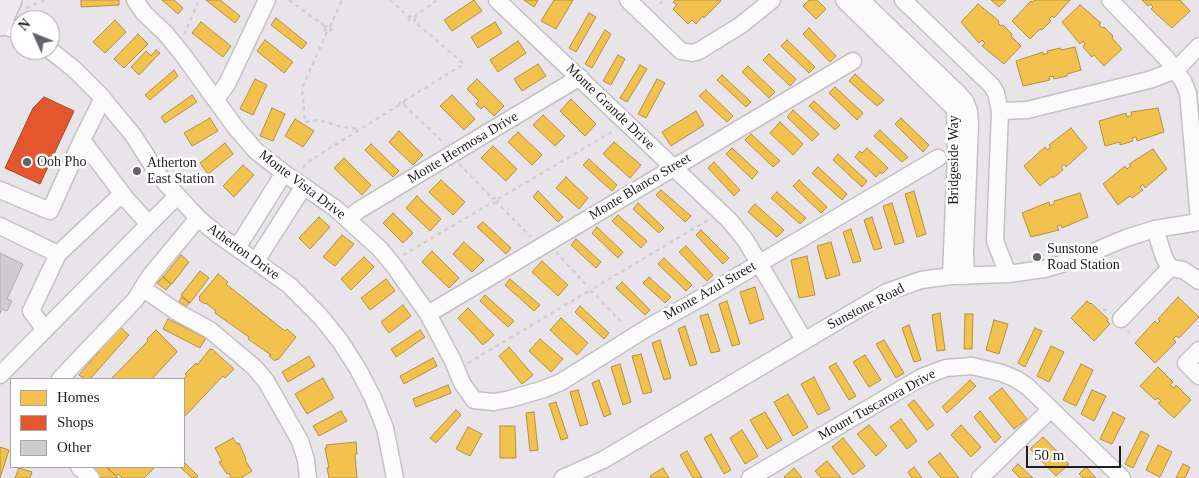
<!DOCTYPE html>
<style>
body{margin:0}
#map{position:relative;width:1199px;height:478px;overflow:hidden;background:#e8e4ea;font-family:Georgia,serif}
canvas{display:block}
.legend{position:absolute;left:10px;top:378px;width:175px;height:90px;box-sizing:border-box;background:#fff;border:1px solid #a6a5a7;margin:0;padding:6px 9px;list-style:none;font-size:15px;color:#201d22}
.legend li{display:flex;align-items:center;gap:10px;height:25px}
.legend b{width:25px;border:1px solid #a6a5a7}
.north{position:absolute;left:10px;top:10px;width:50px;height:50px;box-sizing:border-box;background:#fff;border:1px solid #a6a5a7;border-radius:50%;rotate:314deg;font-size:14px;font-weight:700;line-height:20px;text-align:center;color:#201d22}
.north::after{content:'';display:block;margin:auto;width:18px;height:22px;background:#666368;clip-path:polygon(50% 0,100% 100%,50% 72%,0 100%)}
.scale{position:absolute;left:1026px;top:446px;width:95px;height:22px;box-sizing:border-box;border:2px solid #201d22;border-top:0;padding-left:6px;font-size:15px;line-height:18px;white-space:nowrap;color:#201d22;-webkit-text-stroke:4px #fff;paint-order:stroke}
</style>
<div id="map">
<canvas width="1199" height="478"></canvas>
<ul class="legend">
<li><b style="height:14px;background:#f2c14e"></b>Homes</li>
<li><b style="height:14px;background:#e4572e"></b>Shops</li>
<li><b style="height:14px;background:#cfccd1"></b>Other</li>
</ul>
<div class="north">N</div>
<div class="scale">50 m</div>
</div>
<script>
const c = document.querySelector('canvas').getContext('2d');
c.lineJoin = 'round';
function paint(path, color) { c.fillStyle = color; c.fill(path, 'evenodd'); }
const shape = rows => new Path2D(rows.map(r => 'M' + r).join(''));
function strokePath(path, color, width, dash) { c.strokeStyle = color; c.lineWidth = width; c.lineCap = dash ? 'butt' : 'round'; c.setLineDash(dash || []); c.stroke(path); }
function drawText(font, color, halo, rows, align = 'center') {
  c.font = font + ' Georgia,serif'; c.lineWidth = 5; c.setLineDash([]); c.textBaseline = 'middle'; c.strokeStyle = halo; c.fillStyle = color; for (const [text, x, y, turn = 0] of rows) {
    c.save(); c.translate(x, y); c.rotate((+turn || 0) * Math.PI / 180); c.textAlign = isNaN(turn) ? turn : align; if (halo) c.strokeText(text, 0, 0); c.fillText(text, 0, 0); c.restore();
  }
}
const homes = shape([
 [81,0,119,0,119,5,81,7,81,0],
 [162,0,174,0,183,8,178,14,162,0],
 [206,0,220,0,240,16,235,23,206,0],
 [474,0,482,11,452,31,444,20,474,0],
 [524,0,538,0,534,7,524,0],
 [554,0,573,0,556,29,541,21,554,0],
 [675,0,720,0,721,1,704,18,703,16,696,24,692,20,688,24,673,9,677,5,673,2,675,0],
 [809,0,817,0,826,9,816,19,803,6,809,0],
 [991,0,1006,0,999,7,991,0],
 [1035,0,1070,0,1054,18,1052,16,1049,19,1051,21,1042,30,1040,29,1030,39,1012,21,1031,1,1032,2,1035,0],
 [1142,0,1180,0,1190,11,1172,28,1151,9,1153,7,1151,4,1148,6,1142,0],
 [978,4,999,21,998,23,1001,26,1003,25,1012,34,1011,36,1021,46,1004,64,982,46,985,43,982,40,979,43,961,22,978,4],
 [1080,5,1101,23,1099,25,1103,28,1104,27,1113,36,1112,38,1122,49,1104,66,1094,55,1092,57,1083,47,1085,44,1083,41,1080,44,1062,22,1080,5],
 [589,13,596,17,576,52,569,48,589,13],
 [276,18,307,43,302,49,271,25,276,18],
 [115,20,126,32,105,53,93,42,115,20],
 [201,22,231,46,223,57,192,33,201,22],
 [495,22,502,33,478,48,471,37,495,22],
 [809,28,836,56,830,62,803,34,809,28],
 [605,30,611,34,592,68,585,64,605,30],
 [138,34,148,44,124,68,114,59,138,34],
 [265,40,293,62,284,73,257,51,265,40],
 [787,40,815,67,809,73,781,46,787,40],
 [518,41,526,53,498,72,490,60,518,41],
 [1075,47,1081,70,1067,74,1067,76,1054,79,1053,76,1049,77,1050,80,1023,86,1016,61,1043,52,1043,55,1048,53,1047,51,1060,48,1061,50,1075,47],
 [156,50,160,53,139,75,131,67,146,51,151,56,156,50],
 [769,54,796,79,790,86,763,60,769,54],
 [618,55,625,59,611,85,603,81,618,55],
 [538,64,546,76,522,91,514,79,538,64],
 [640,65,647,69,627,102,620,98,640,65],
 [748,66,775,92,769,98,742,72,748,66],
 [174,70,178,76,150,100,145,95,174,70],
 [855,74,884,100,877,106,849,81,855,74],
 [722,75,751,102,746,107,717,80,722,75],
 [255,79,267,85,253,115,240,109,255,79],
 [477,79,504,106,494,116,484,106,481,109,476,104,479,101,467,89,477,79],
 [657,79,665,83,646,118,638,114,657,79],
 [835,87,863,113,857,120,829,93,835,87],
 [706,90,733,116,727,122,699,96,706,90],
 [192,95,197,102,165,123,161,117,192,95],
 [452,95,475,119,464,130,440,106,452,95],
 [571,99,596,124,585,136,560,111,571,99],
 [814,101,840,125,835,130,809,106,814,101],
 [272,108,285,114,273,141,260,136,272,108],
 [1158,108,1164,132,1137,141,1136,137,1132,138,1133,141,1120,145,1120,142,1105,146,1099,121,1126,113,1127,117,1132,115,1131,112,1158,108],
 [793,110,819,134,812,141,787,117,793,110],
 [696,111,704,125,671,146,662,132,696,111],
 [543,115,565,136,555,146,533,125,543,115],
 [210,118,218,131,192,146,184,133,210,118],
 [901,118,929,145,923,152,895,124,901,118],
 [295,119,314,131,303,147,285,136,295,119],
 [780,122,803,144,793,155,770,133,780,122],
 [1071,128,1087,148,1066,167,1064,164,1061,167,1063,170,1053,178,1052,176,1040,186,1024,166,1045,147,1047,150,1051,147,1049,145,1071,128],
 [880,130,908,157,902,162,874,136,880,130],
 [399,131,423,155,413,165,389,142,399,131],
 [518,132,542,155,532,165,508,142,518,132],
 [751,134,780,161,773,167,745,140,751,134],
 [614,142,641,165,630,178,603,154,614,142],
 [225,143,233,154,208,174,200,163,225,143],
 [371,144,399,171,393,177,365,150,371,144],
 [493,146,517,169,506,181,481,158,493,146],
 [732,148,758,172,752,179,726,154,732,148],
 [867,148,888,168,882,174,880,172,876,177,855,157,860,151,862,153,867,148],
 [1153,149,1167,169,1145,188,1143,184,1140,187,1143,190,1132,198,1130,196,1118,205,1103,184,1125,166,1127,169,1131,166,1129,164,1153,149],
 [838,154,867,181,862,187,833,160,838,154],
 [344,158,371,185,362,195,334,168,344,158],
 [589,159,617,185,612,191,583,165,589,159],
 [714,162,740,190,734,196,708,168,714,162],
 [243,165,254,175,234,197,223,186,243,165],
 [818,167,847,194,842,200,812,173,818,167],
 [566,177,588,198,579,209,556,188,566,177],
 [441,180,465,202,453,215,429,192,441,180],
 [799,180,827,207,821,213,793,186,799,180],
 [661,190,691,216,685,222,656,195,661,190],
 [538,191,563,217,558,222,533,197,538,191],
 [914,191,926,234,917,237,905,194,914,191],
 [777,192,806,218,800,224,771,198,777,192],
 [1080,193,1088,217,1062,228,1061,225,1057,226,1059,230,1031,237,1022,213,1049,202,1050,206,1054,204,1054,201,1080,193],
 [417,196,441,219,430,231,406,208,417,196],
 [638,203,664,228,659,233,633,209,638,203],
 [892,203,904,242,895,245,883,206,892,203],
 [755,204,784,230,777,237,748,212,755,204],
 [393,213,413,233,403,243,383,223,393,213],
 [618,215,647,241,641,248,612,221,618,215],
 [319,217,330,227,310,249,299,238,319,217],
 [872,217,882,248,874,250,864,220,872,217],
 [483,222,511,248,506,254,477,227,483,222],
 [597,227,623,252,618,258,592,233,597,227],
 [851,229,861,261,853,263,843,232,851,229],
 [701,230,729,258,723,264,696,235,701,230],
 [342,235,354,244,335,266,323,257,342,235],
 [576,239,601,262,596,268,571,245,576,239],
 [464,242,484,260,472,272,453,254,464,242],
 [831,242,840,275,826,279,817,246,831,242],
 [686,246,713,275,707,281,679,252,686,246],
 [432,251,459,278,449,288,422,262,432,251],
 [181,255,189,262,172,284,163,277,181,255],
 [807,256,815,295,799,298,791,260,807,256],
 [364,257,374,267,351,290,341,279,364,257],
 [664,258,692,285,686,291,658,264,664,258],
 [542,261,568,285,558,296,532,272,542,261],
 [200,271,209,278,190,303,181,295,200,271],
 [218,274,228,282,226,284,285,331,287,329,296,337,278,360,276,359,275,361,269,356,271,355,248,339,249,337,215,313,216,311,206,303,205,304,199,300,200,298,199,297,218,274],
 [163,277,171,284,166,290,157,283,163,277],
 [649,277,671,297,665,303,643,283,649,277],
 [386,279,395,291,370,310,361,298,386,279],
 [510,279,540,305,534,311,505,285,510,279],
 [622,282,650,310,645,315,616,288,622,282],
 [755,287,764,319,750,324,740,292,755,287],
 [485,295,514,321,508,327,480,301,485,295],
 [182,297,189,303,186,307,179,301,182,297],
 [1178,297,1199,317,1179,338,1176,336,1173,339,1176,342,1155,363,1135,343,1155,321,1157,324,1160,321,1158,319,1178,297],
 [727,301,740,344,732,346,719,304,727,301],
 [1087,301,1090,304,1091,303,1108,319,1107,321,1110,324,1094,341,1071,318,1087,301],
 [403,305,411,316,389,333,381,322,403,305],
 [580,306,609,333,604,339,575,312,580,306],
 [468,308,494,335,483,345,458,318,468,308],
 [940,313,945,350,937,351,932,315,940,313],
 [708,314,720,351,711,353,700,316,708,314],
 [965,314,973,314,972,349,964,349,965,314],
 [561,318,588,343,577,355,550,330,561,318],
 [168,319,206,338,200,348,163,329,168,319],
 [994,320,1008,324,999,354,986,350,994,320],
 [909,325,921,360,914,362,902,328,909,325],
 [685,326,697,364,690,366,678,329,685,326],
 [120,327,129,335,90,379,85,379,79,375,120,327],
 [1035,328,1042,331,1025,367,1018,363,1035,328],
 [156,330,177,351,176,353,152,379,111,379,148,341,147,339,156,330],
 [420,330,425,337,396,357,391,349,420,330],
 [540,339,563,359,551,372,529,351,540,339],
 [660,340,671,378,664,380,652,343,660,340],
 [884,340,904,373,896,378,876,344,884,340],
 [1051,346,1064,352,1049,382,1037,376,1051,346],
 [509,347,533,375,522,384,499,356,509,347],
 [210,349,211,350,212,349,234,369,225,378,223,376,184,417,183,379,187,376,185,374,196,363,197,365,210,349],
 [641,354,652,392,643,394,632,356,641,354],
 [865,355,881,380,869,387,853,362,865,355],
 [309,356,315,366,288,382,282,372,309,356],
 [433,358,437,366,404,384,400,376,433,358],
 [836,363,856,396,849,400,829,367,836,363],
 [620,364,631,402,623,405,611,367,620,364],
 [1081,364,1093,370,1076,406,1063,400,1081,364],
 [1158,367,1173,382,1170,385,1174,388,1176,385,1191,400,1174,418,1158,403,1161,401,1158,398,1155,400,1140,386,1158,367],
 [814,377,830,409,818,415,801,384,814,377],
 [323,378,334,398,307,414,295,394,323,378],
 [599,380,611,414,604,417,592,383,599,380],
 [970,380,976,386,947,413,942,407,970,380],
 [448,385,451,393,416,407,413,399,448,385],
 [1002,388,1027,419,1014,429,989,398,1002,388],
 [578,390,588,424,580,426,570,392,578,390],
 [1092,390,1106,396,1094,421,1081,414,1092,390],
 [788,394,808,427,793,436,774,402,788,394],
 [914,400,934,425,927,430,908,405,914,400],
 [556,402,568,438,561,440,549,404,556,402],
 [456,410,461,415,436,443,430,438,456,410],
 [341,411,347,421,319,436,313,426,341,411],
 [980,411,1001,437,995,443,974,417,980,411],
 [534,412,538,450,530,451,526,413,534,412],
 [765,412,782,440,767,449,750,420,765,412],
 [1113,412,1125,418,1112,444,1100,439,1113,412],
 [901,419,917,441,907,449,890,427,901,419],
 [869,425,887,446,876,456,857,434,869,425],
 [961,425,981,447,971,457,951,435,961,425],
 [500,426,515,426,516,458,500,458,500,426],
 [468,427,482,434,470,456,456,449,468,427],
 [742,430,758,456,745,464,730,438,742,430],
 [1141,431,1149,435,1133,468,1125,464,1141,431],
 [711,434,731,470,724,474,704,438,711,434],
 [1043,437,1069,464,1056,476,1030,449,1043,437],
 [233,438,237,444,239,443,246,459,245,460,252,471,241,478,231,478,229,473,227,474,219,462,222,461,215,448,233,438],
 [843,438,865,466,853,475,832,447,843,438],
 [356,442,357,454,355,455,357,478,329,478,327,468,329,468,325,448,327,448,326,445,356,442],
 [1158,445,1172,452,1160,477,1146,470,1158,445],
 [0,447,9,450,0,478,0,447],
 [687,451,702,478,693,478,680,455,687,451],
 [940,453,959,478,941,478,928,462,940,453],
 [827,461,841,478,821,478,815,471,827,461],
 [184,462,198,476,196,478,192,478,180,467,184,467,184,462],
 [1018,464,1033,478,1020,478,1012,470,1018,464],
 [1183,464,1190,467,1185,478,1176,478,1183,464],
 [89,467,106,467,118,478,101,478,89,467],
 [107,467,153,467,154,468,144,478,122,478,118,474,116,476,107,467],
 [914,467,922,478,912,478,908,472,914,467],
 [1086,467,1096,478,1083,478,1079,474,1086,467],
 [19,468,32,472,30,478,15,478,19,468],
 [663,468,669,478,651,478,650,476,663,468],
 [794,468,802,478,785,478,784,477,794,468]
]);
const shops = shape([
 [44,97,74,111,40,184,5,168,33,108,44,97]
]);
const building = shape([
 [0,253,23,264,7,299,12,301,7,311,2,309,0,314,0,253]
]);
const path = shape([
 [289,0,326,27],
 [390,0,409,17],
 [660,4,663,0],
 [26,8,45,0],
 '409 19a3 3 0 1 1 6 0a3 3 0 1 1-6 0Z',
 [414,17,437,0],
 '325 29a3 3 0 1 1 6 0a3 3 0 1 1-6 0Z',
 [330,27,342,0],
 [327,32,302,88,305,122,319,120,342,127,360,129],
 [184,35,199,0],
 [404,101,464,64,414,21],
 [404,105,445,144],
 [459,164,493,199],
 [303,168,306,163,399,105,403,105,404,102,400,100,399,105],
 [498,199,615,130],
 [497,203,493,203,492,199,494,198,498,199,497,203,531,237],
 [556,252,589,288],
 [403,255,493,202],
 [594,288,708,220],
 [590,292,593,292,624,325],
 [1103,309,1111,313],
 [1128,330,1132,336],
 [468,363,589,291]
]);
const minor = shape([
 [135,0,144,13,166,34,183,55,236,128,256,151,284,173,335,208,380,249,394,266,428,314,453,361,462,383,474,400,494,402,510,399,544,389,561,382,647,328,699,299,938,158],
 [497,0,730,221,746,241,804,340],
 [628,0,681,51,692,53,699,51,741,25,772,0],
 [844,0,955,109,956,153,951,276],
 [861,0,958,93,965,101,969,111,970,123,965,253,966,276],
 [903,0,992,86,996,93,1000,111,995,241,1008,274],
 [1110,0,1167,59,1183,81,1188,93,1199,219],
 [0,24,20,32],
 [50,50,74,69,100,95,133,135,160,177,198,218,217,234,289,285,320,316,340,341,358,369,373,398,385,428,395,478],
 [103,98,82,140,127,200,149,224],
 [216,99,227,84,267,0],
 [1000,111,1027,110,1149,80,1176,70,1199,46],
 [0,190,50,211,82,140],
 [348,219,359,210,580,77],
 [0,226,58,254,122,194],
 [1155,229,1164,257,1170,268,1183,270,1199,281],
 [237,248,284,173],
 [256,261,304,186],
 [142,288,177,312,210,330,254,367,266,381,300,441,306,460,308,478],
 [428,314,853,61],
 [1121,319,1170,268],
 [45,330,31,311,58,254],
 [1199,350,1186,363,1199,376],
 [0,375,177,196],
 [60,379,135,300,150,276,198,218],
 [79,467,91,478],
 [563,478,603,460,887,292,921,280,951,276,1008,274,1044,269,1072,261,1126,238,1155,229,1199,222],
 [750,478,922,377,946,368,972,366,1002,373,1016,379,1028,387,1122,478],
 [980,478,1051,409]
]);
const major = shape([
 [0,25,11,0]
]);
const markers = [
 [27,162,5,"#666368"],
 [137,171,5,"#666368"],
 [1037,257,5,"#666368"]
];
const streetNames = [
 ["Monte Grande Drive",610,107,44],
 ["Monte Hermosa Drive",463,148,-31],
 ["Bridgeside Way",954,160,-90],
 ["Monte Vista Drive",302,185,37],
 ["Monte Blanco Street",640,187,-31],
 ["Atherton Drive",243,252,36],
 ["Monte Azul Street",710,291,-30],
 ["Sunstone Road",866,307,-27],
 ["Mount Tuscarora Drive",877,405,-29]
];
const poiNames = [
 ["Ooh Pho",37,162],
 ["Atherton",147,163],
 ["East Station",147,179],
 ["Sunstone",1047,249],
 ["Road Station",1047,265]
];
paint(homes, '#f2c14e');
strokePath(homes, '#b39041', 1);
paint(shops, '#e4572e');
strokePath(shops, '#a9462a', 1);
paint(building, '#cfccd1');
strokePath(building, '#b0acb1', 1);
strokePath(minor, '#c4c1c6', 19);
strokePath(major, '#c2c0c3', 24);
strokePath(path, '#d0cfd0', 2.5, [4, 4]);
strokePath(minor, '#fcfbfc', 16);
strokePath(major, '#eeeaf0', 21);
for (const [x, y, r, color] of markers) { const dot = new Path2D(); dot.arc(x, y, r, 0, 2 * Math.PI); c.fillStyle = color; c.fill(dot); strokePath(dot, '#fff', 2); }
drawText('14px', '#201d22', '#fff', streetNames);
drawText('14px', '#201d22', '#fff', poiNames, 'left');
</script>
